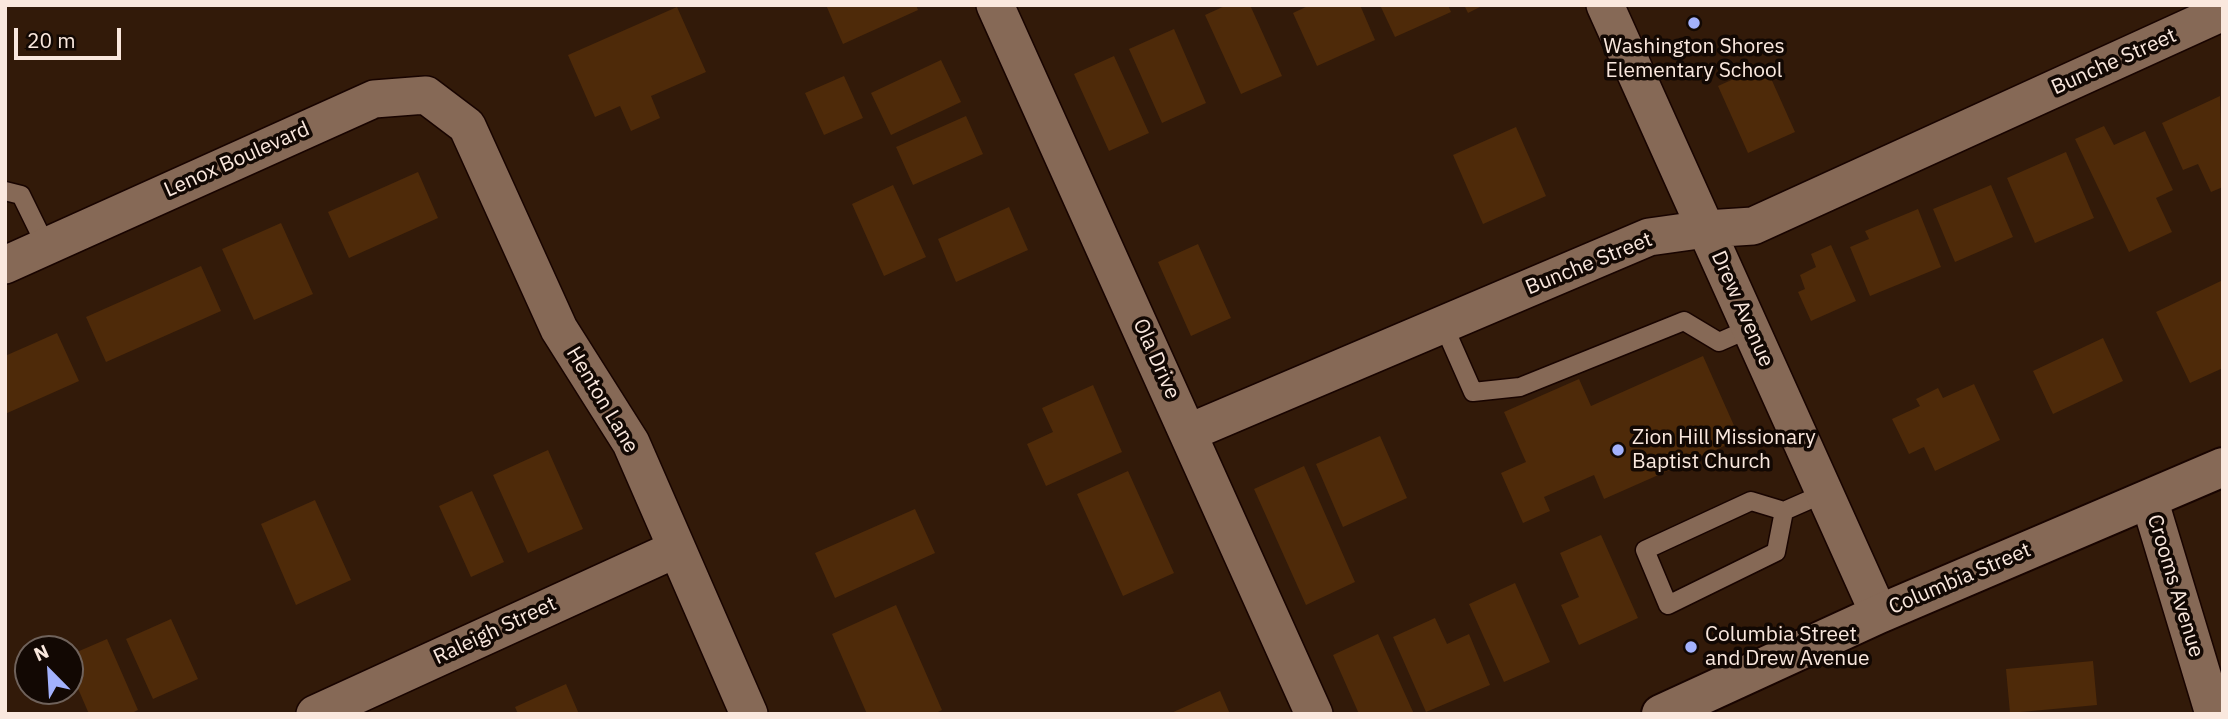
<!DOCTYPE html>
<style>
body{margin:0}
#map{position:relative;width:2228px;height:719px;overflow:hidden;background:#321a09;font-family:"IBM Plex Sans",sans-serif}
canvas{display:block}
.frame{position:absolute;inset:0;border:7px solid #fae8de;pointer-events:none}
.north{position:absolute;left:14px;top:635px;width:70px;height:70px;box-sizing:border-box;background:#120803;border:2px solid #6f625b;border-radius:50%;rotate:336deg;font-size:19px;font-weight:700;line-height:28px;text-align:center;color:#fae8de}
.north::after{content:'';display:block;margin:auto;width:24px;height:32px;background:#a3b2fd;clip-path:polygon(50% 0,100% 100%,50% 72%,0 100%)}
.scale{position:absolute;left:14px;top:28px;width:107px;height:32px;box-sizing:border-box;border:4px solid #fae8de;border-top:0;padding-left:9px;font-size:21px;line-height:24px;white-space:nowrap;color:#fae8de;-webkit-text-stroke:5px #120803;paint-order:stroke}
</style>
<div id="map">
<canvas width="2228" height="719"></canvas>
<div class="frame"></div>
<div class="north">N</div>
<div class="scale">20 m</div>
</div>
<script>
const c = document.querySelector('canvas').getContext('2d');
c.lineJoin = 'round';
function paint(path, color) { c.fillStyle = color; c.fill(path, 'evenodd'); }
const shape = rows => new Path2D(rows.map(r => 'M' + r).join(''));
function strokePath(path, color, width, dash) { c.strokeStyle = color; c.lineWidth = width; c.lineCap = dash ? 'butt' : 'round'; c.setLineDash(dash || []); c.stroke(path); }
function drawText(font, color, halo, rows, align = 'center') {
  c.font = font + ' "IBM Plex Sans",sans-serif'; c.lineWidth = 7; c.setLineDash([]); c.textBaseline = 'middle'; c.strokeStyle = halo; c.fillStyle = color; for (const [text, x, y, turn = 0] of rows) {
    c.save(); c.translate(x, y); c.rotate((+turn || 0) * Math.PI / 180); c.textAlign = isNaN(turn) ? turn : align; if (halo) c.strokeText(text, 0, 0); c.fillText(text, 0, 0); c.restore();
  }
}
const building = shape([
 [826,5,916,5,918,10,843,44],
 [1227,5,1250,5,1282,76,1241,94,1205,15],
 [1310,5,1360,5,1375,40,1317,66,1293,13],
 [1380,5,1448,5,1451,12,1395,37],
 [1464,5,1484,5,1468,13],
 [677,7,706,72,651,96,660,118,631,131,620,106,595,117,568,55],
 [1174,29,1206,103,1162,123,1129,49],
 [1114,56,1149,133,1109,151,1074,74],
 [941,60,961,102,891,135,871,93],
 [1765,65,1795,132,1748,153,1718,86],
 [844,76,863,118,824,135,805,93],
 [2220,96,2223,187,2211,192,2198,164,2183,170,2162,123],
 [966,116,983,154,913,185,896,147],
 [2104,126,2114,145,2145,131,2173,190,2156,198,2172,232,2129,252,2075,139],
 [1516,127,1546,196,1483,224,1453,155],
 [2066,152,2094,218,2035,243,2007,178],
 [418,172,438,218,349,258,328,212],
 [893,185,926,257,884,276,852,204],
 [1991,185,2013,237,1955,262,1933,209],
 [1009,207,1028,250,956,282,938,239],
 [1918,209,1941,267,1870,296,1850,247,1869,239,1865,231],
 [281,223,313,294,254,320,222,249],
 [1198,244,1231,318,1191,336,1158,262],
 [1831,245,1856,301,1811,321,1798,292,1805,289,1800,275,1816,267,1811,254],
 [201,266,221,311,106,362,86,317],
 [2223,280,2223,368,2190,383,2156,312],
 [57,333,79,381,5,414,5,356],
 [2103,338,2123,381,2053,414,2033,371],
 [1703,356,1740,439,1604,499,1594,475,1544,497,1550,511,1523,523,1501,473,1526,462,1504,412,1579,379,1591,406],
 [1974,384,2000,440,1935,471,1924,447,1909,454,1892,419,1920,406,1916,399,1938,388,1943,398],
 [1093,385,1122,452,1046,486,1027,444,1053,432,1042,408],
 [1380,436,1407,498,1343,527,1316,464],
 [548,450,583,529,528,553,493,475],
 [1304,466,1355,582,1306,605,1254,489],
 [1128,471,1174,573,1123,596,1077,494],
 [472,491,504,562,471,577,439,506],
 [315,500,351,580,296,605,261,524],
 [915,509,935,553,835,598,815,553],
 [1601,535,1638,618,1579,645,1561,605,1579,597,1560,553],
 [1515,583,1550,662,1504,682,1469,604],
 [896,605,942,710,934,714,867,714,832,634],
 [1435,618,1447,644,1469,634,1490,685,1426,712,1393,637],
 [171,619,198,679,153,699,126,639],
 [1378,634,1414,714,1359,714,1333,655],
 [107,639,138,710,130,714,89,714,70,670,70,655],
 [2093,661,2097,705,2010,713,2006,669],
 [566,684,579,714,518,714,515,707],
 [1220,691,1230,714,1169,714]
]);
const lane = shape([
 [5,191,21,195,46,246],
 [1443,324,1473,392,1520,387,1684,321,1719,342,1751,328],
 [1784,511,1776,552,1668,605,1645,550,1751,501,1784,511,1825,493]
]);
const street = shape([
 [995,5,1314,714],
 [1605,5,1879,614],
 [5,265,374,99,426,95,467,126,559,329,631,443,749,714],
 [1190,432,1649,237,1706,229,1753,226,2223,12],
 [2149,499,2214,714],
 [315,714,676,549]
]);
const secondary = shape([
 [1661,714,1879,614,2223,467]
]);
const markers = [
 [1694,23,7,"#a3b2fd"],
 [1618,450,7,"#a3b2fd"],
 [1691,647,7,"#a3b2fd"]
];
const poiNames = [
 ["Washington Shores",1694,47,"center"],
 ["Elementary School",1694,71,"center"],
 ["Zion Hill Missionary",1632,438],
 ["Baptist Church",1632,462],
 ["Columbia Street",1705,635],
 ["and Drew Avenue",1705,659]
];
const streetNames = [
 ["Bunche Street",2114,62,-24],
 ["Lenox Boulevard",237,160,-24],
 ["Bunche Street",1589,264,-22],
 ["Drew Avenue",1742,309,66],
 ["Ola Drive",1156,359,66],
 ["Henton Lane",602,400,59],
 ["Columbia Street",1960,579,-23],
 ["Crooms Avenue",2175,586,73],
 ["Raleigh Street",495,631,-25]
];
paint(building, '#4e2a09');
strokePath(lane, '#180400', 21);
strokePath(street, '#180400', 40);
strokePath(secondary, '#180400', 42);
strokePath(lane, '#866956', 18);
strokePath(street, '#866956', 37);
strokePath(secondary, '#866956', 38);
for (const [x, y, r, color] of markers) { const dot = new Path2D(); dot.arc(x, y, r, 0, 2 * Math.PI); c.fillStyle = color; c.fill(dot); strokePath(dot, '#120803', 2.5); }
drawText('21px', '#fae8de', '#120803', poiNames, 'left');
drawText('21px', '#fae8de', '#120803', streetNames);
</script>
